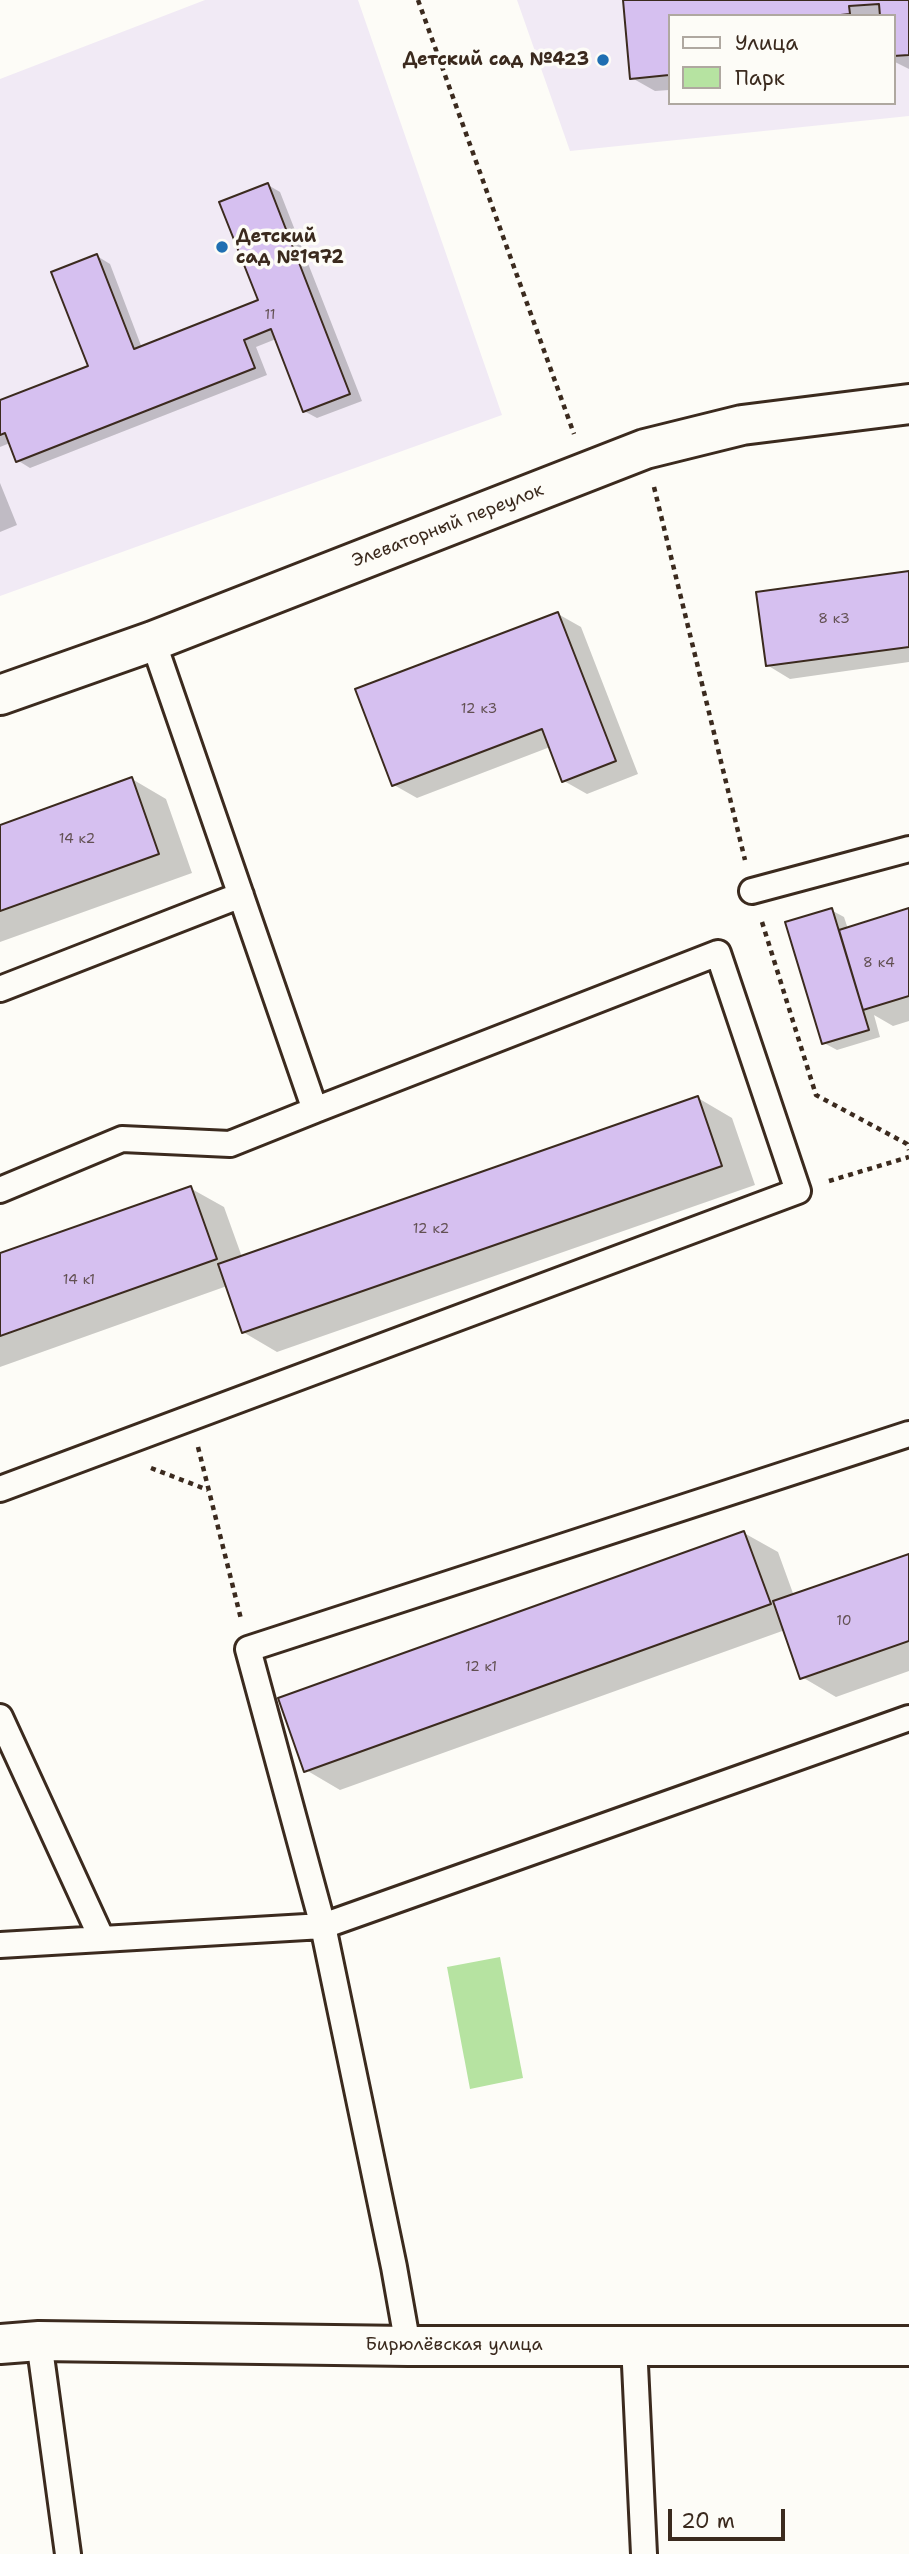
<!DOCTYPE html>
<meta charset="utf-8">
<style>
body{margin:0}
#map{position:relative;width:909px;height:2554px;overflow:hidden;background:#fdfcf7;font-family:"Shantell Sans",sans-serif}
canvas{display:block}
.legend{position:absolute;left:668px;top:14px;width:228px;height:91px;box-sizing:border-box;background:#fdfcf7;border:2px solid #afa8a0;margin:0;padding:9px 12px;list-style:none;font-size:21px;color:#3b2a1e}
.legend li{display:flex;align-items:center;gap:14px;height:35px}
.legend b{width:35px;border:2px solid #afa8a0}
.scale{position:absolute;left:668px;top:2509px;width:117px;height:32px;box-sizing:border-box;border:4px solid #3b2a1e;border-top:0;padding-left:9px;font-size:21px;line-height:24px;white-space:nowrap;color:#3b2a1e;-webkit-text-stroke:5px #fdfcf7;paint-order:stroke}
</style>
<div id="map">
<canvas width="909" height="2554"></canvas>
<ul class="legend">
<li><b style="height:9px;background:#fdfcf7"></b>Улица</li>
<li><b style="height:19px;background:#b6e3a1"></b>Парк</li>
</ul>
<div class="scale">20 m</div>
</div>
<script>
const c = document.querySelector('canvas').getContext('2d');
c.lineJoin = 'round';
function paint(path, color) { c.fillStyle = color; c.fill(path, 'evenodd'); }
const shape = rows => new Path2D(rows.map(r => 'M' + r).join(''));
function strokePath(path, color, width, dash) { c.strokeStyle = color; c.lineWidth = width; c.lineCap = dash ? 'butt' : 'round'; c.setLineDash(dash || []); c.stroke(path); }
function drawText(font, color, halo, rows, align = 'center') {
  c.font = font + ' "Shantell Sans",sans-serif'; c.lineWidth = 7; c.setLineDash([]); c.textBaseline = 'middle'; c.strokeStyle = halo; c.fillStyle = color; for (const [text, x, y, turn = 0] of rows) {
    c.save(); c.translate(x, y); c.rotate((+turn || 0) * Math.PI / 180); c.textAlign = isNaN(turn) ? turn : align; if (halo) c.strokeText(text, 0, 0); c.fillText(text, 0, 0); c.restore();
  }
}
const built = shape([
 [205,0,358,0,502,415,0,596,0,79],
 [517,0,909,0,909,116,570,151],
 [669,16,893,16,893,103,669,103]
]);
const green = shape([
 [500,1957,523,2078,470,2089,447,1967]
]);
const shadow = shape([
 [625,0,909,0,909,69,893,61,893,16,669,16,669,90,655,91,632,78],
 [268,185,280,192,362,401,317,418,304,411,276,339,256,347,267,375,30,468,17,460,10,443,0,447,0,402,90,367,97,256,110,264,142,348,260,301],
 [0,483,17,525,0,532],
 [909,573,909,662,790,679,767,665],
 [558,614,581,627,638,774,587,794,564,781,550,747,417,798,394,785],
 [132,779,166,799,192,873,0,942,0,827],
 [831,910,844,917,848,929,909,910,909,1021,893,1026,874,1015,880,1037,837,1050,824,1043],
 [698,1098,732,1118,755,1185,277,1352,243,1332,227,1286,0,1367,0,1255,190,1188,224,1207,242,1257],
 [744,1533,778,1552,794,1596,909,1556,909,1671,836,1697,802,1677,785,1630,340,1790,306,1770]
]);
const building = shape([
 [623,0,909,0,909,55,893,56,893,16,880,16,879,4,849,6,850,14,831,16,669,16,669,75,630,79,623,0],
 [268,183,350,394,303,412,271,329,244,340,255,368,16,462,5,433,0,435,0,400,88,366,51,272,97,254,134,349,258,300,219,202,268,183],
 [909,571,909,647,766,666,756,592,909,571],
 [558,612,616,761,562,782,542,729,392,786,355,689,558,612],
 [132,777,159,854,0,911,0,825,132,777],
 [832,908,869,1030,822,1044,785,922,832,908],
 [909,908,909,996,863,1010,839,930,909,908],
 [698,1096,722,1166,242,1333,218,1264,698,1096],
 [191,1186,217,1259,0,1336,0,1253,191,1186],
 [744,1531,771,1604,304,1772,278,1698,744,1531],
 [909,1554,909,1641,800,1679,773,1601,909,1554]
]);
const path = shape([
 [418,0,574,434],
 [654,487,745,860],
 [762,922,816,1095,907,1144,909,1150],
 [829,1181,909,1157],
 [198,1447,241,1619],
 [151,1468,208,1490]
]);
const lane = shape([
 [752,891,909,849],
 [0,989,241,895],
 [0,1190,122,1139,230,1144,315,1110,153,641],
 [0,1489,798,1191,718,953,315,1110],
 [0,1717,102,1939],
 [0,1945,323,1926,248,1649,909,1434],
 [39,2341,68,2554],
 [634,2344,644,2554],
 [408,2346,394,2267,323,1926,909,1718]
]);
const street = shape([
 [0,695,153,641,645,449,742,425,909,404]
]);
const secondary = shape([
 [0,2344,39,2341,408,2346,909,2346]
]);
const markers = [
 [603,60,7,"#1f6fb2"],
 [222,247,7,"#1f6fb2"]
];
const numberNames = [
 ["11",270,315],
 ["8 к3",834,619],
 ["12 к3",479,709],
 ["14 к2",77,839],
 ["8 к4",879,963],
 ["12 к2",431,1229],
 ["14 к1",79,1280],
 ["10",844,1621],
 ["12 к1",481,1667]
];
const poiNames = [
 ["Детский сад №423",589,60],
 ["Детский",236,237,"left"],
 ["сад №1972",236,258,"left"]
];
const streetNames = [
 ["Элеваторный переулок",448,526,-21],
 ["Бирюлёвская улица",454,2345]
];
paint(built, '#f1eaf5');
paint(green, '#b6e3a1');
paint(shadow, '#0003');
paint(building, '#d6c0f0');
strokePath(building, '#3b2a1e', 2);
strokePath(lane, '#3b2a1e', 30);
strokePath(street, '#3b2a1e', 44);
strokePath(secondary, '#3b2a1e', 44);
strokePath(path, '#3b2a1e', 4.5, [5, 5]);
strokePath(lane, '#fdfcf7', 24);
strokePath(street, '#fdfcf7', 38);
strokePath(secondary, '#fdfcf7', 38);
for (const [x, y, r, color] of markers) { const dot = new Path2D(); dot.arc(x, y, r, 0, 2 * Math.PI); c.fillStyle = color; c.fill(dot); strokePath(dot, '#fdfcf7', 2.5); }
drawText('14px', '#625052', null, numberNames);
drawText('bold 18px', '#3b2a1e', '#fdfcf7', poiNames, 'right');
drawText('18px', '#3b2a1e', '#fdfcf7', streetNames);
</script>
